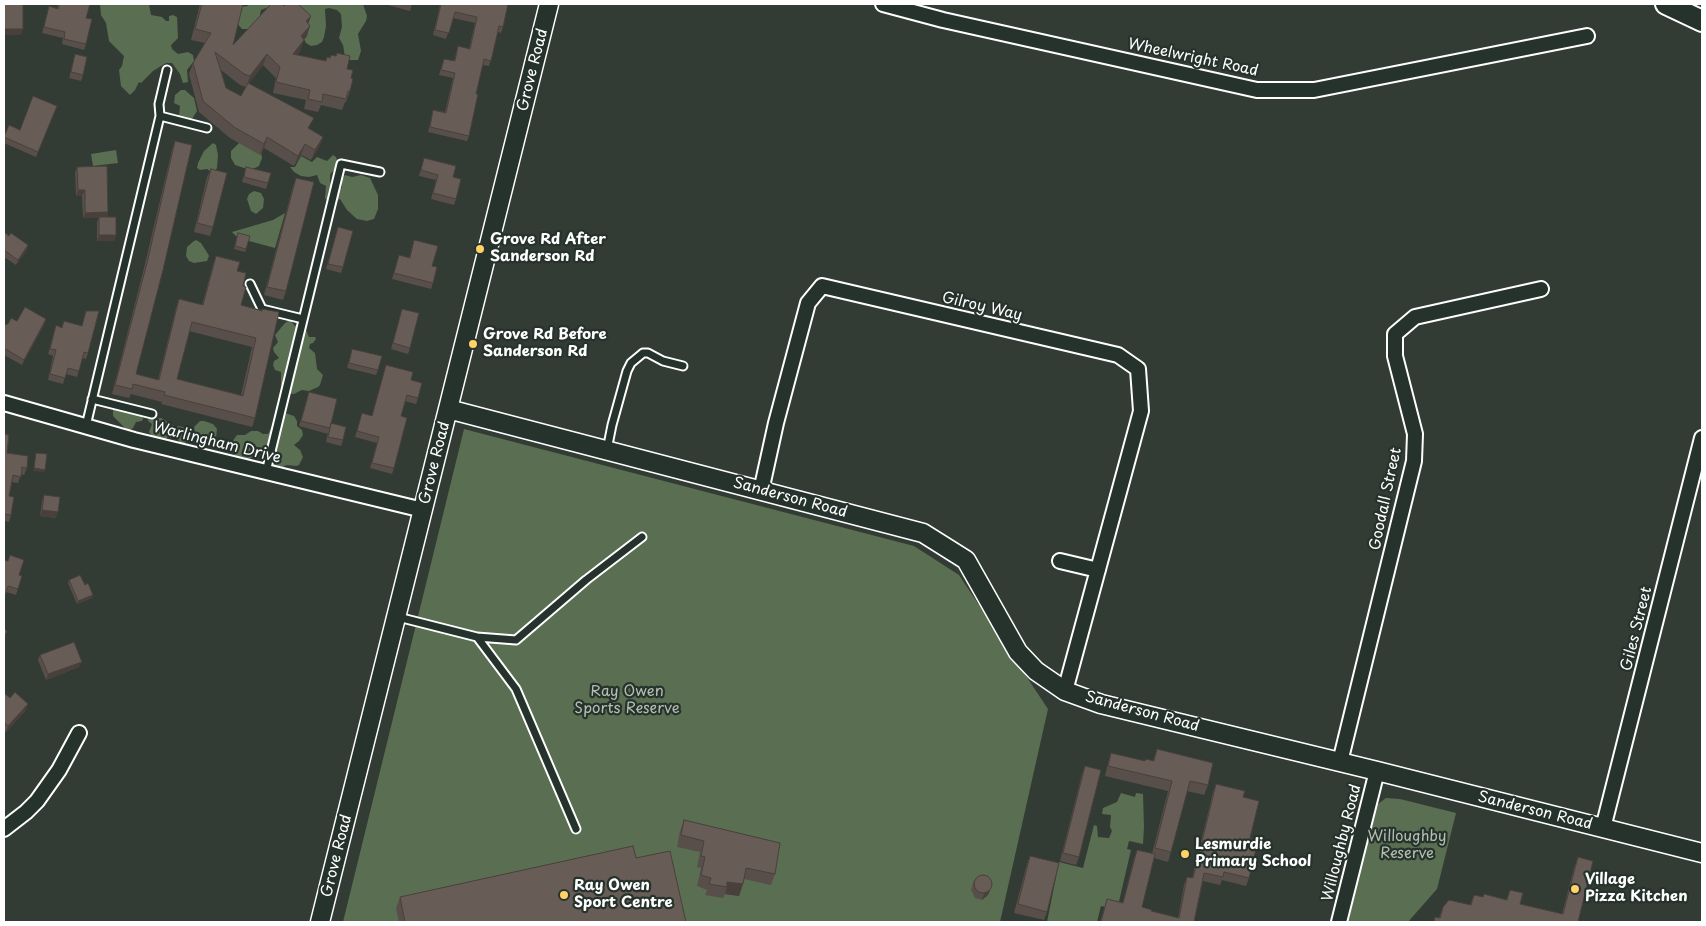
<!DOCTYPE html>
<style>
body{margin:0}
#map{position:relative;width:1706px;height:926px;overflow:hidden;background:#333b35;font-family:"Playpen Sans",sans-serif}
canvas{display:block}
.frame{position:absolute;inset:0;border:5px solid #fff;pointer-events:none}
</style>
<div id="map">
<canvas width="1706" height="926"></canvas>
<div class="frame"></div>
</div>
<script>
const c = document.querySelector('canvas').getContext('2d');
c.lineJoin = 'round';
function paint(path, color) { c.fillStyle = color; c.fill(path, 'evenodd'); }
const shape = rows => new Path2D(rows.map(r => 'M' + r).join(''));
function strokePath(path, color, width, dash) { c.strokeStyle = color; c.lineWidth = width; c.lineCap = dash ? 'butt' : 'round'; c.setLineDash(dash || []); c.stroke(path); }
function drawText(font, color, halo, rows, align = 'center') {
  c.font = font + ' "Playpen Sans",sans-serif'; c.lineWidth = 4.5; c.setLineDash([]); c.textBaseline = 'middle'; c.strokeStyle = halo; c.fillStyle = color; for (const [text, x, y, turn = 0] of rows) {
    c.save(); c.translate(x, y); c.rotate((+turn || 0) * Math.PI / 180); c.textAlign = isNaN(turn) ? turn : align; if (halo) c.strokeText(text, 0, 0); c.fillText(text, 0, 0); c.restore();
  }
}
const green = shape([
 [100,4,149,4,151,15,162,17,166,21,169,21,169,16,173,15,177,17,178,38,171,45,172,49,178,54,188,52,193,55,194,61,187,70,188,82,183,83,180,74,172,63,166,63,153,71,141,83,139,82,135,90,130,95,121,86,119,70,122,66,124,56,109,41,106,23,101,15],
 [247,4,276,4,261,10,259,20,250,29,242,29,236,22,239,7,248,6],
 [286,4,363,4,367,16,366,21,358,34,361,51,358,60,349,60,345,57,343,45,339,38,342,27,341,14,337,10,329,8,325,9,326,26,324,37,322,42,317,45,311,46,306,43],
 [181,90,185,90,194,98,197,111,192,119,187,119,179,116,180,106,174,103,175,95],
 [241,141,261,152,262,158,259,166,253,169,247,169,235,165,231,158,231,151],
 [213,143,216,145,218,155,217,168,215,171,210,171,207,169,200,170,197,168,198,163,204,151],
 [116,150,118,163,93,166,91,154],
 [333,155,336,157,338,163,337,168,331,173,330,175,330,182,332,186,342,188,341,180,345,175,352,177,361,175,370,178,378,195,378,209,374,219,367,221,357,219,347,210,340,199,335,201,327,201,325,198,326,186,320,183,317,175,309,177,301,176,294,172,290,167,295,167,301,156,312,162,317,157,327,161],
 [254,191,261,193,264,199,263,208,256,214,251,211,247,199,249,194],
 [285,213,275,248,249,241,249,239,236,236,232,232,273,220],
 [196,240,201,243,208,254,209,256,207,261,194,263,189,261,186,256,187,247,194,241],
 [290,320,295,326,299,324,304,325,309,337,315,337,316,339,313,343,310,344,309,348,315,353,317,369,323,375,320,385,318,387,309,391,302,390,294,394,285,393,281,385,281,372,275,370,273,365,274,361,279,358,274,352,273,348,278,342,275,335,285,323],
 [115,406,142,414,143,419,142,421,136,422,133,428,130,430,126,429,113,416,113,408],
 [282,412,294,416,297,421,297,426,302,430,303,435,299,441,294,445,300,450,303,457,299,465,296,466,287,465,277,469,266,464,265,451,263,449,258,450,248,461,240,460,235,456,232,447,232,442,237,435,245,435,251,431,258,431,263,434,268,434,278,414],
 [153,415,155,419,161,418,176,427,179,426,188,429,189,435,186,442,183,444,180,443,177,437,174,438,168,436,165,441,154,439,149,432,152,424,148,421,149,416],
 [200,421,204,421,213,424,217,429,216,438,213,441,208,442,196,437,194,427],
 [464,429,914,546,959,575,1048,709,1000,922,343,922],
 [1121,793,1135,797,1136,793,1143,794,1144,827,1143,844,1129,841,1127,849,1131,850,1117,910,1101,906,1097,922,1047,922,1059,862,1083,868,1094,825,1097,826,1098,837,1109,838,1112,831,1110,827,1111,815,1102,814,1103,808,1117,802],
 [1386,798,1400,799,1456,813,1437,889,1408,922,1348,922,1373,817,1378,804]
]);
const service = shape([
 [160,116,159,104,167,70],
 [250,284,262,309,303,319],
 [92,399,152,414],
 [86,426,160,116,207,128],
 [607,450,612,425,627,371,631,363,643,353,648,353,663,361,683,366],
 [266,472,341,164,380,172],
 [398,617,477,637,516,689,576,829],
 [477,637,516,640,586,580,642,537]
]);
const minor = shape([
 [883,4,943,20,1257,90,1314,90,1587,36],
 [4,403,134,440,423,510],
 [761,491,776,423,808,303,822,286,1118,355,1138,369,1141,411,1065,691],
 [1060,561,1098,570],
 [1340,762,1414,461,1415,434,1395,356,1395,334,1415,317,1541,289],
 [1603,828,1702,438],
 [4,829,26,812,37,801,59,770,79,733],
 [1339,922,1377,771]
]);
const tertiary = shape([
 [448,409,923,533,966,560,1018,652,1036,671,1065,691,1101,704,1377,771,1702,853],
 [320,922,549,4]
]);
const secondary = shape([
 [1666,4,1702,21]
]);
const wall = shape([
 [58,4,90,4,86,18,86,44,84,50,62,44,63,38,42,33,49,6,57,8],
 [200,4,243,4,233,45,284,6,311,16,308,24,307,36,304,40,300,51,297,55,325,61,327,57,347,69,351,78,350,91,346,102,345,102,342,110,321,105,318,112,304,109,306,100,273,93,276,78,263,65,249,83,310,129,323,137,319,147,311,160,301,155,294,166,264,148,260,155,230,138,199,112,189,74,193,63,205,43,191,40],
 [221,70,240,85,246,87,241,96,226,88],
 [384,4,412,4,410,11],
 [435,4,508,4,503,27,501,33,498,32,489,66,483,65,476,94,469,136,467,141,428,132,433,110,445,112,453,78,439,75,444,59,454,61,458,46,469,49,475,23,453,18,446,39,433,35,440,5],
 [75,54,83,75,81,81,69,78],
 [57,106,36,157,4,143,4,137,20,130],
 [175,141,136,374,158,380,176,308,179,299,202,305,213,265,216,256,237,271,243,286,241,305,262,310,255,418,252,427,161,404,162,402,131,394,129,398,112,394,144,268,172,150],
 [189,331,252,347,241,395,177,379],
 [424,158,453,177,456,199,454,205,431,199,436,180,419,176],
 [77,167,108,212,107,217,116,235,114,241,97,241,97,222,99,218,83,218,82,196,76,196,75,173],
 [246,167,268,183,266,189,242,182],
 [211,169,213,227,210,236,194,232,207,177],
 [296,178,286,291,283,300,264,295,293,186],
 [338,227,343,267,341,273,326,269],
 [4,233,28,245,26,251,16,265,4,257],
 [237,236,246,249,245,252,234,249],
 [414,240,432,266,433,283,431,289,392,279,399,255,409,258],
 [402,309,410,348,408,354,391,349],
 [86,311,88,353,86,359,82,358,77,377,66,374,63,384,48,380,53,356,48,354,56,325,61,328,64,321,82,326],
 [46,319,44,325,22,365,4,355,4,325],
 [352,349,378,370,376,375,347,368],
 [386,365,411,380,418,398,416,404,405,401,401,416,394,468,392,474,370,468,377,443,355,437,362,413,372,416],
 [309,392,331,424,343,440,341,446,326,442,328,432,328,434,299,426],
 [4,434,7,453,27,468,24,475,21,474,18,483,12,482,9,496,11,515,9,522,4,521],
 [44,495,56,518,40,516,42,501],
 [4,560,19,575,22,576,16,595,6,592],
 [69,580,85,585,93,595,92,598,77,604,68,583],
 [40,655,79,667,46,680,38,660],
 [4,693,10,698,26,710,6,732,4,729],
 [1157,749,1208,785,1204,795,1187,791,1171,852,1168,862,1154,858,1142,907,1151,911,1178,918,1184,885,1187,877,1192,878,1213,792,1216,784,1243,797,1250,838,1249,878,1246,886,1222,880,1220,885,1203,881,1194,922,1197,922,1100,922,1107,899,1123,902,1134,858,1137,850,1152,854,1168,791,1105,776,1108,763,1111,753,1145,761,1153,761],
 [1085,766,1079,857,1076,865,1060,861,1082,774],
 [684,820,775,874,771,885,744,879,739,896,725,894,723,898,705,895,707,890,697,886,701,868,697,867,700,852,677,847,680,831],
 [1030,856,1047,912,1044,920,1014,913,1027,864],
 [1578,857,1578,922,1433,922,1435,917,1439,918,1443,907,1470,905,1474,895,1483,897,1506,900,1510,890,1520,904,1562,914,1574,868],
 [636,858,686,922,399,922,396,908,400,897],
 [974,880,990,890,988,895,982,900,975,898,971,890]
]);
const shadedWall = shape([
 [311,16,307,27,306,21],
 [310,26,307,36,297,47,301,36],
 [4,29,23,29,21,35,4,35],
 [304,40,300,51,289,64,293,54],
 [267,54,263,65,246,87,250,76],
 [267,137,264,148,260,155,264,144],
 [323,137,319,147,311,160,315,150],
 [305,144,301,155,294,166,298,156],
 [78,190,85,190,82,196,76,196],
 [108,212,106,218,83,218,85,213],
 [99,235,116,235,114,241,97,241],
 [28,245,26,251,16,265,18,260],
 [46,319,44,325,22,365,24,360],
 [34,468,45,470,44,472,33,471],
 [42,510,58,512,56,518,40,516],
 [93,595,92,598,77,604,78,601],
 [7,632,5,638,4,639,4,635],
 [82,662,79,667,46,680,48,674],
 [28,704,26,710,6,732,8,726],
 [727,882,743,884,739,896,725,894,727,887],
 [990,890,988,895,982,900,984,894]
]);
const building = shape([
 [4,4,23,4,23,29,4,29,4,4],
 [59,4,90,4,86,18,92,19,86,44,64,39,65,32,44,27,49,6,58,9,59,4],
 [202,4,243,4,233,45,271,4,283,4,284,6,286,4,298,4,311,16,306,21,310,26,301,36,304,40,293,54,326,61,327,57,330,58,331,55,336,56,337,53,350,56,347,69,353,70,351,78,353,79,350,91,348,91,346,99,323,94,322,102,308,99,310,90,276,82,280,67,267,54,250,76,244,74,215,52,226,88,241,96,248,83,314,118,308,128,323,137,315,150,305,144,298,156,267,137,264,144,234,127,203,101,193,63,211,33,195,29,202,4],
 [441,4,508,4,503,27,499,26,491,61,484,59,476,94,478,94,469,136,430,127,433,110,446,113,455,73,441,70,444,59,455,61,458,46,470,49,477,17,455,12,449,33,435,30,441,4],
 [75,54,87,57,83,75,71,72,75,54],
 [33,96,57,106,38,152,4,137,9,125,20,130,33,96],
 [175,141,192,145,163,270,136,374,159,380,179,299,203,305,216,256,240,262,237,271,246,273,243,286,246,287,241,305,262,311,262,309,279,312,255,418,164,395,165,392,133,384,132,389,115,385,148,259,175,141],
 [192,322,256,338,243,396,177,379,192,322],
 [424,158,456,166,453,177,461,179,456,199,433,193,438,175,421,170,424,158],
 [107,166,108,212,85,213,85,190,78,190,77,167,107,166],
 [246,167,271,173,268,183,244,177,246,167],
 [211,169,227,173,213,227,197,223,211,169],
 [296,178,314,182,286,291,267,287,296,178],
 [99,217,116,217,116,235,99,235,99,217],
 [338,227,353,231,343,267,328,264,338,227],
 [4,232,9,236,11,233,28,245,18,260,4,250,4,232],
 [238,233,250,236,246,249,235,246,238,233],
 [414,240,438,246,432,266,437,267,433,283,394,273,399,255,410,258,414,240],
 [25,307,46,319,24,360,4,348,4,325,8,324,11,318,17,321,25,307],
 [402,309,419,313,410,348,393,343,402,309],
 [86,311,99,311,88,353,84,352,79,371,68,368,65,378,50,374,56,350,50,349,56,325,62,328,64,321,82,326,86,311],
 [352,349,382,356,378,370,349,363,352,349],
 [386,365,413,372,411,380,422,383,418,398,407,395,401,416,407,418,394,468,372,463,379,437,357,431,362,413,372,416,386,365],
 [309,392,337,399,330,428,301,421,309,392],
 [331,423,346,427,343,440,328,437,331,423],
 [4,434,9,435,7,453,28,456,27,468,22,467,21,477,13,475,9,496,14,497,11,515,4,514,4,434],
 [36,453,47,454,45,470,34,468,36,453],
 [44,495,60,497,58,512,42,510,44,495],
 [10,555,24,560,19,575,22,576,18,589,8,586,4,599,4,560,8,561,10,555],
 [80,575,85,585,88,583,93,595,78,601,69,580,80,575],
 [4,627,7,632,4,635,4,627],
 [74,642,82,662,48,674,40,655,74,642],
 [15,692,28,704,8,726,4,722,4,693,10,698,15,692],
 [1157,749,1213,763,1208,785,1190,781,1171,852,1155,848,1172,781,1108,766,1111,753,1145,761,1146,759,1154,761,1157,749],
 [1085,766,1101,770,1079,857,1063,853,1085,766],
 [1216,784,1245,791,1243,797,1259,801,1250,838,1258,841,1249,878,1224,872,1223,877,1204,873,1194,922,1197,922,1101,922,1107,899,1123,903,1137,850,1155,854,1142,907,1152,910,1151,911,1179,918,1187,877,1193,878,1216,784],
 [684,820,780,843,775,874,746,868,743,884,727,882,727,887,709,884,711,878,701,875,705,857,701,856,704,841,681,835,684,820],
 [633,846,636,858,670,851,686,922,405,922,400,897,633,846],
 [1030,856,1059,863,1047,912,1018,904,1030,856],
 [1578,857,1593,861,1578,922,1434,922,1435,917,1440,918,1443,907,1449,900,1471,905,1474,895,1483,897,1484,894,1507,900,1510,890,1523,893,1520,904,1563,914,1578,857],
 '974 884a9 9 0 1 1 18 0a9 9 0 1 1-18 0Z'
]);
const markers = [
 [480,249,5,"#ffd166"],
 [473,344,5,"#ffd166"],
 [1185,854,5,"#ffd166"],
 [1575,889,5,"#ffd166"],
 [564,895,5,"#ffd166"]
];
const streetNames = [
 ["Wheelwright Road",1193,58,12],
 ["Grove Road",533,70,-76],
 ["Gilroy Way",982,307,13],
 ["Warlingham Drive",217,443,14],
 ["Grove Road",435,463,-76],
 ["Sanderson Road",790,498,15],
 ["Goodall Street",1386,499,-78],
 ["Giles Street",1637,629,-76],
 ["Sanderson Road",1142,712,15],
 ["Sanderson Road",1535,811,14],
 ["Willoughby Road",1342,843,-76],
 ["Grove Road",337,856,-76]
];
const poiNames = [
 ["Grove Rd After",490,240],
 ["Sanderson Rd",490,257],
 ["Grove Rd Before",483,335],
 ["Sanderson Rd",483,352],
 ["Lesmurdie",1195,845],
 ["Primary School",1195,862],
 ["Village",1585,880],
 ["Pizza Kitchen",1585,897],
 ["Ray Owen",574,886],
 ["Sport Centre",574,903]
];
const parkNames = [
 ["Ray Owen",627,692],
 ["Sports Reserve",627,709],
 ["Willoughby",1407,837],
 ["Reserve",1407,854]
];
paint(green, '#5a6e51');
strokePath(service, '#fff', 11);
strokePath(minor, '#fff', 18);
strokePath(tertiary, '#fff', 21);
strokePath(secondary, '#fff', 24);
strokePath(service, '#26332d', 7);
strokePath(minor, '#26332d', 14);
strokePath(tertiary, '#26332d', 18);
strokePath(secondary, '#26332d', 20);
paint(wall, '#594f4a');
paint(shadedWall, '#49403c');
paint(building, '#685c56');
strokePath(building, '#49403c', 1);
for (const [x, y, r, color] of markers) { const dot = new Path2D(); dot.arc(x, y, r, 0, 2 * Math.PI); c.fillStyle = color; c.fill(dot); strokePath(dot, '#26332d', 2); }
drawText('15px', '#fff', '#26332d', streetNames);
drawText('bold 15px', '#fff', '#26332d', poiNames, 'left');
drawText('15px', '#b5beb1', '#26332d', parkNames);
</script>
